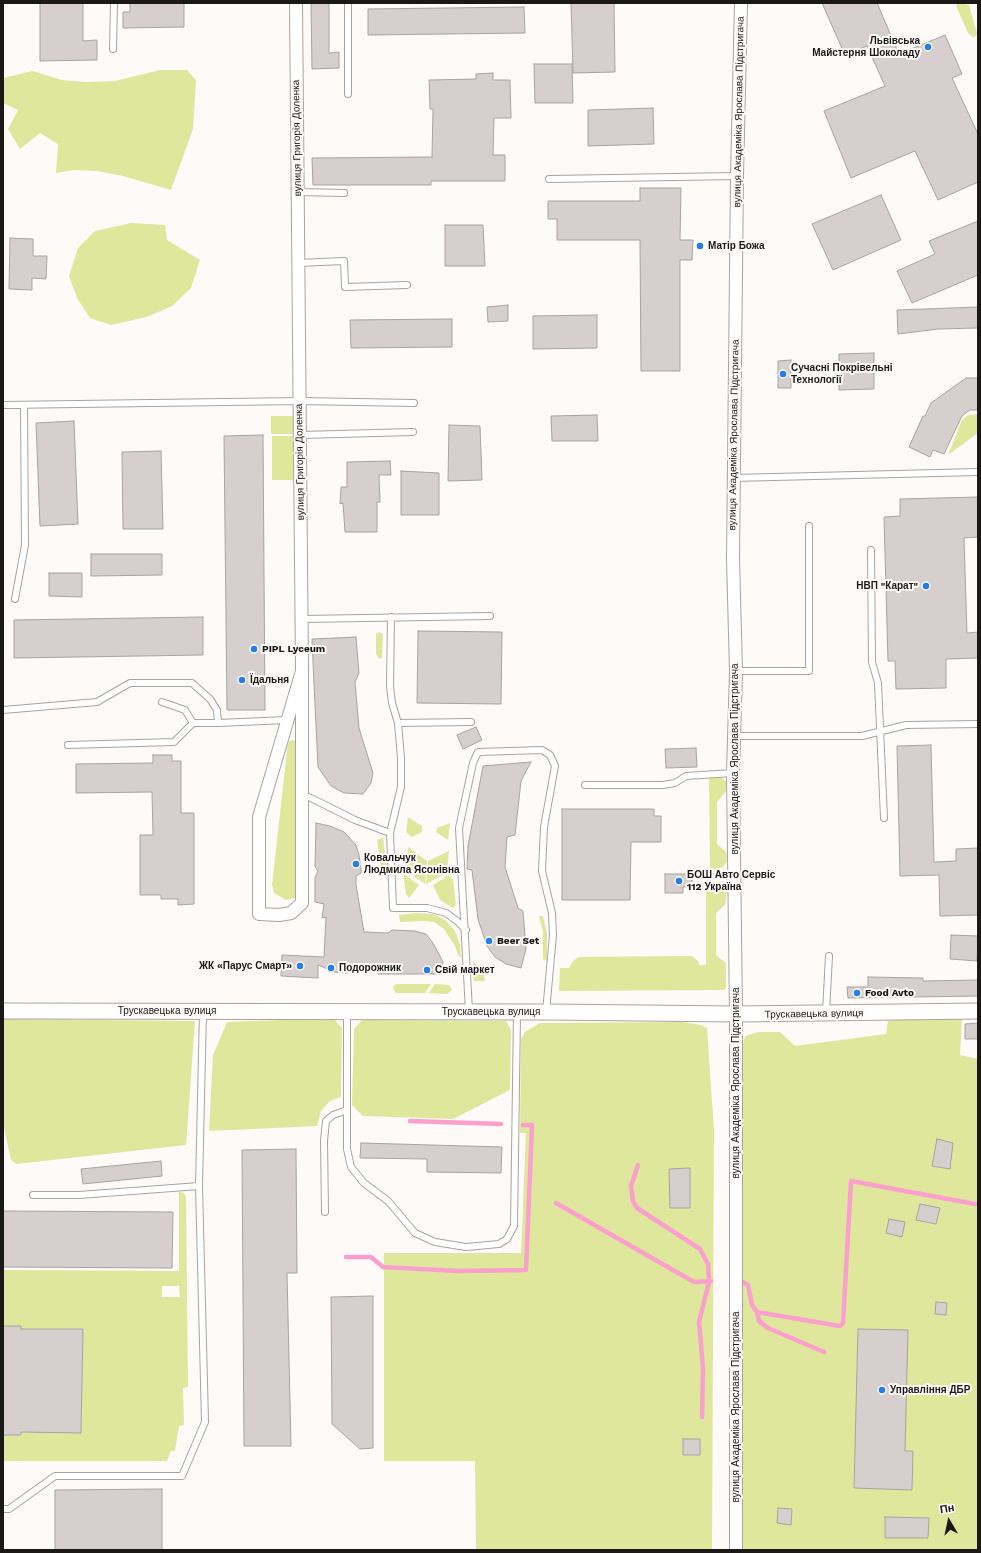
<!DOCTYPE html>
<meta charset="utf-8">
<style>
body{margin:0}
#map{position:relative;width:981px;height:1553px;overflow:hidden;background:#fefaf8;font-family:"Work Sans",sans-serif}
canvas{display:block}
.frame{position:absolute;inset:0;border:4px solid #1b1918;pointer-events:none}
.north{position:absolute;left:929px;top:1501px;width:40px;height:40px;-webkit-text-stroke:3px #fefaf8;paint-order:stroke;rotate:351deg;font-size:11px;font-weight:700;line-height:16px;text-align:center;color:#1b1918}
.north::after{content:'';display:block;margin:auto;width:14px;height:18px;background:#1b1918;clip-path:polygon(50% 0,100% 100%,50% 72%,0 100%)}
</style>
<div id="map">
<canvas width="981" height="1553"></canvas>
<div class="frame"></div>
<div class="north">Пн</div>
</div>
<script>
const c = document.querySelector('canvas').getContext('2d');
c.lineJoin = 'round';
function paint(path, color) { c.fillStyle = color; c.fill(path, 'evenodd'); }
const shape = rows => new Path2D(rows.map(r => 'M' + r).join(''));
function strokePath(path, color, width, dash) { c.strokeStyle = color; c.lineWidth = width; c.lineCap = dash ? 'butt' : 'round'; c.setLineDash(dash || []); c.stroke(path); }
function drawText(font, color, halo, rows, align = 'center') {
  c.font = font + ' "Work Sans",sans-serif'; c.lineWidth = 4; c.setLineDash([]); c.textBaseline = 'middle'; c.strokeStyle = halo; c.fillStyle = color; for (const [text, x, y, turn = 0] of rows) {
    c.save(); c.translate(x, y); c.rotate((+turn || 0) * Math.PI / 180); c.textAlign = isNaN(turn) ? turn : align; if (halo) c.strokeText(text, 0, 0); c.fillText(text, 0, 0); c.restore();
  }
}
const green = shape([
 [958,3,969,5,977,33,976,36,973,37,968,33,956,6],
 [160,70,187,70,196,80,193,129,171,190,123,176,97,171,74,170,56,173,58,144,40,133,20,149,8,129,18,110,3,103,3,78,33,71,61,80,86,82,115,81],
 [131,223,165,225,167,240,200,260,191,288,172,306,147,317,111,325,90,318,77,298,69,276,78,248,95,231],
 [978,414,978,433,948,455,962,420,968,415],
 [271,416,296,416,296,434,271,434],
 [272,436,294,436,294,480,272,480],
 [379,632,383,634,382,658,379,659,376,654,376,634],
 [292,740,298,741,298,889,296,898,286,900,274,893,272,885,288,742],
 [719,776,726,781,728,785,728,789,717,802,717,844,726,852,728,860,723,867,713,870,710,869,709,777],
 [408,817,422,826,422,832,412,837,406,832],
 [450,823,448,840,436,832,437,828],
 [383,837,387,869,385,871,381,868,377,840],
 [408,847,427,861,425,884,406,870],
 [449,851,447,873,426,884,428,861],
 [403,873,419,885,409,898,406,894],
 [449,875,453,880,456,905,453,908,440,900,433,885],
 [706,887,717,887,727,891,725,905,716,913,716,955,726,963,726,988,724,990,559,991,560,968,569,968,573,961,579,957,692,956,698,961,699,965,706,965],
 [415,913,433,914,445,920,455,931,460,945,461,957,459,957,455,946,444,929,434,922,424,921,400,922,399,915],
 [539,916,543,916,547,934,547,961,543,959,543,932],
 [473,961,483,971,485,981,474,981],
 [397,984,431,984,425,993,395,993,393,986],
 [435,984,449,985,452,990,447,994,429,993],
 [333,1018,342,1028,341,1097,330,1101,321,1111,317,1126,209,1131,213,1055,227,1022],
 [3,1019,195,1021,186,1145,16,1164,11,1160,3,1123],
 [908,1019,962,1019,960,1055,978,1059,978,1550,742,1550,741,1056,744,1039,746,1036,757,1032,780,1032,795,1046,886,1034,888,1021],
 [362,1020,506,1021,511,1030,510,1090,453,1119,363,1116,352,1105,354,1029],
 [683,1022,701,1025,707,1028,714,1131,712,1550,476,1550,475,1461,384,1461,384,1253,521,1253,526,1133,520,1133,521,1039,525,1032,540,1023],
 [179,1192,184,1193,186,1197,188,1387,183,1388,184,1425,179,1426,175,1451,171,1451,167,1461,3,1461,3,1270,179,1271],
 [162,1286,179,1286,180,1297,162,1297]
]);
const stream = shape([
 [410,1121,501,1124],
 [638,1165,631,1186,633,1201,637,1208,700,1249,708,1264,709,1282,699,1322,703,1368,702,1417],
 [556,1203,694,1282,711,1281],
 [346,1257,371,1257,383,1267,458,1271,526,1270,532,1125,523,1125],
 [743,1282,748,1285,752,1305,757,1312,840,1326,843,1323,851,1181,975,1204],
 [757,1312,759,1321,768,1328,824,1352]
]);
const building = shape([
 [40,3,83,3,83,41,97,40,97,60,40,61,40,3],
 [135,3,184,3,184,27,123,28,123,12,130,12,130,4,135,3],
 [311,3,329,3,329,53,339,52,339,68,312,69,311,3],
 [571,3,614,3,615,72,573,73,571,3],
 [822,3,877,3,899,54,945,35,962,74,952,78,978,134,978,182,938,200,915,151,851,178,824,111,885,86,867,46,845,55,822,3],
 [524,7,525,33,368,35,368,9,524,7],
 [534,64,572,64,573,103,535,103,534,64],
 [493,73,493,80,510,80,511,118,494,118,493,155,505,155,505,181,431,181,431,185,313,185,312,158,432,157,433,109,430,109,429,80,476,79,476,74,493,73],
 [653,108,654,144,588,146,588,110,653,108],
 [640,188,681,188,680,240,693,240,692,260,680,260,680,371,641,371,640,240,557,240,557,219,548,219,548,201,640,201,640,188],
 [881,195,901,240,833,270,812,224,881,195],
 [978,221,978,275,912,303,897,271,935,254,929,241,978,221],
 [445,225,483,225,485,266,445,266,445,225],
 [10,238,33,239,33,256,47,256,46,279,32,278,32,290,9,289,10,238],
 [508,305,508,321,488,322,487,307,508,305],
 [978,307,978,328,938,329,898,334,897,310,978,307],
 [597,315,597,348,533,349,533,316,597,315],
 [452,319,452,347,351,348,350,320,452,319],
 [874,353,874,389,839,390,839,354,874,353],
 [791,360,791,388,778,388,778,361,791,360],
 [966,378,978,378,978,410,970,410,962,416,944,454,933,450,930,457,909,447,923,416,925,416,931,403,966,378],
 [597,415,598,441,552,441,551,416,597,415],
 [74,421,78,524,40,526,36,423,74,421],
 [449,425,480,426,482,480,448,481,449,425],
 [263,435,265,710,227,710,224,436,263,435],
 [161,451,163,529,123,529,122,452,161,451],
 [390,461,391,475,379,475,380,502,377,502,377,532,345,532,343,503,340,504,341,487,347,487,347,462,390,461],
 [401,471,439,473,439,515,401,515,401,471],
 [978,497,978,537,964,538,967,633,978,632,978,658,946,659,946,688,896,689,895,661,888,661,884,517,900,516,900,499,978,497],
 [91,554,162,554,162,575,91,576,91,554],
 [49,573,82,573,82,597,49,596,49,573],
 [203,617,203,655,14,658,14,620,203,617],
 [418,631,502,632,501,704,417,703,418,631],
 [356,637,359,673,355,682,359,728,373,773,371,783,363,794,344,793,331,786,318,767,314,684,312,639,356,637],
 [476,727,482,740,463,749,457,735,476,727],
 [931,745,934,862,956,861,956,849,978,848,978,915,940,916,939,875,900,876,897,746,931,745],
 [696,748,697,767,666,768,665,749,696,748],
 [153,755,172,755,172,761,181,761,181,813,194,813,194,904,178,905,178,899,161,899,161,895,140,895,140,835,153,835,152,792,76,793,76,764,153,763,153,755],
 [531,762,521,781,515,835,507,837,505,867,518,908,523,911,526,949,521,968,506,964,495,957,487,946,478,919,472,870,467,869,468,846,483,766,531,762],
 [562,809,654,809,654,816,661,816,661,842,631,842,630,900,562,900,562,809],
 [316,823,330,826,344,832,356,845,359,855,361,869,361,873,356,876,356,885,364,932,388,933,392,930,415,931,426,934,433,943,443,962,440,974,378,974,378,967,347,973,335,972,318,965,318,978,281,976,282,955,324,957,326,917,322,918,324,904,315,902,315,878,318,871,315,866,316,823],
 [665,874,692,874,692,887,683,887,683,893,665,893,665,874],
 [951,935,978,936,977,961,950,959,951,935],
 [868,977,923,978,923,981,978,980,978,996,848,998,847,987,868,987,868,977],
 [978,1023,978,1039,965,1039,965,1024,978,1023],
 [937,1139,953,1143,950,1169,932,1166,937,1139],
 [361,1143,502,1147,501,1173,427,1172,427,1159,360,1158,361,1143],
 [296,1149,297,1273,287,1273,291,1446,244,1446,242,1150,296,1149],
 [161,1161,162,1176,83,1184,81,1169,161,1161],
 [690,1168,690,1208,670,1208,669,1169,690,1168],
 [920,1204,940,1208,936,1224,916,1220,920,1204],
 [3,1211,173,1212,172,1268,3,1267,3,1211],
 [889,1219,905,1222,902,1237,886,1233,889,1219],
 [373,1296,373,1448,360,1449,332,1424,331,1297,373,1296],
 [936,1302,947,1303,946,1315,935,1314,936,1302],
 [3,1326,21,1326,21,1329,83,1329,81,1433,21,1432,21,1435,3,1435,3,1326],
 [858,1329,908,1330,905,1451,913,1451,912,1490,854,1488,858,1329],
 [683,1439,700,1439,700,1455,683,1455,683,1439],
 [162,1489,162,1550,55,1550,55,1490,162,1489],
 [778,1508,792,1509,791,1525,777,1523,778,1508],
 [885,1517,929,1518,928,1538,885,1538,885,1517]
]);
const service = shape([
 [113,49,114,3],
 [348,94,348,3],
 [549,179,737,176],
 [297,192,344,193],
 [298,263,344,261,345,287,407,285],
 [3,405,300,401,414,403],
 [301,435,413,432],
 [733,478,978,472],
 [871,550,872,662,878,683,884,818],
 [15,599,25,545,24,406],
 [302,619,490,616],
 [736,671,809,671,809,526],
 [162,702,185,710,193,723],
 [3,710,97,702,130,683,192,683,210,699,217,710,218,723,193,723,174,742,68,745],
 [218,723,287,720],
 [398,723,471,722],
 [734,736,862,736,906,725,978,724],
 [585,785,663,785,675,783,686,776,733,773],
 [302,795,311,798,355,820,390,833,393,908,427,908,446,913,457,921,466,930],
 [390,833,401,787,401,758,398,723,392,703,390,686,391,617],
 [469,1011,459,828,473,763,478,752,542,750,550,755,555,766,544,827,542,871,552,913,553,935,546,1012],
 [347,1012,347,1149,351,1167,364,1183,388,1201,415,1233,435,1242,466,1247,499,1244,507,1239,514,1226,517,1013],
 [826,1012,829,956],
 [33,1195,79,1195,199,1186],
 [325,1212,324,1141,326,1121,333,1115,347,1110],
 [3,1509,9,1509,55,1476,182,1476,205,1422,199,1186,203,1011]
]);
const minor = shape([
 [296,3,302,671,259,817,259,914,279,915,291,913,302,903,302,671],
 [736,1550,736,1014,733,773,736,671,733,559,737,176,741,3]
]);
const tertiary = shape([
 [3,1011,546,1012,736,1014,978,1011]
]);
const markers = [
 [928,47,4,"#257ee8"],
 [700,246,4,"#257ee8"],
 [783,374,4,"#257ee8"],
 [926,586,4,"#257ee8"],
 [254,649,4,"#257ee8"],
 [242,680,4,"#257ee8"],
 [356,864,4,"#257ee8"],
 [679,881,4,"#257ee8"],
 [489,941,4,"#257ee8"],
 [300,966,4,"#257ee8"],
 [331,968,4,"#257ee8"],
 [427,970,4,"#257ee8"],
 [857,993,4,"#257ee8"],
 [882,1390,4,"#257ee8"]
];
const poiNames = [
 ["Львівська",920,41,"right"],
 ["Майстерня Шоколаду",920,53,"right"],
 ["Матір Божа",708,246],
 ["Сучасні Покрівельні",791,368],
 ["Технології",791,380],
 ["НВП \"Карат\"",918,586,"right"],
 ["PIPL Lyceum",262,649],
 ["Їдальня",250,680],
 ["Ковальчук",364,858],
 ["Людмила Ясонівна",364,870],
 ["БОШ Авто Сервіс",687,875],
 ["112 Україна",687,887],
 ["Beer Set",497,941],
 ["ЖК «Парус Смарт»",292,966,"right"],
 ["Подорожник",339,968],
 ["Свiй маркет",435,970],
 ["Food Avto",865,993],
 ["Управління ДБР",890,1390]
];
const streetNames = [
 ["вулиця Академіка Ярослава Підстригача",739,112,-89],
 ["вулиця Григорія Доленка",297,138,-91],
 ["вулиця Академіка Ярослава Підстригача",734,435,-89],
 ["вулиця Григорія Доленка",300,462,-91],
 ["вулиця Академіка Ярослава Підстригача",735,759,-90],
 ["Трускавецька вулиця",167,1011],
 ["Трускавецька вулиця",491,1012],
 ["Трускавецька вулиця",814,1014,-1],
 ["вулиця Академіка Ярослава Підстригача",736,1083,-90],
 ["вулиця Академіка Ярослава Підстригача",736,1407,-90]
];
paint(green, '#dfe79c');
strokePath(stream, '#fb9fcd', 4.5);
paint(building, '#d7cfce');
strokePath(building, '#a9a2a1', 1);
strokePath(service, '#a9a39f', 8);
strokePath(minor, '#a9a39f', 14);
strokePath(tertiary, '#a9a39f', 17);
strokePath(service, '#fff', 6);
strokePath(minor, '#fff', 12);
strokePath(tertiary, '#fff', 15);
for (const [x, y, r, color] of markers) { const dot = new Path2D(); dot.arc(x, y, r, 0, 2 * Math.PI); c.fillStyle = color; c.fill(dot); strokePath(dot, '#fefaf8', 1.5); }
drawText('bold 10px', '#1b1918', '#fefaf8', poiNames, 'left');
drawText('10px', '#1b1918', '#fefaf8', streetNames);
</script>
